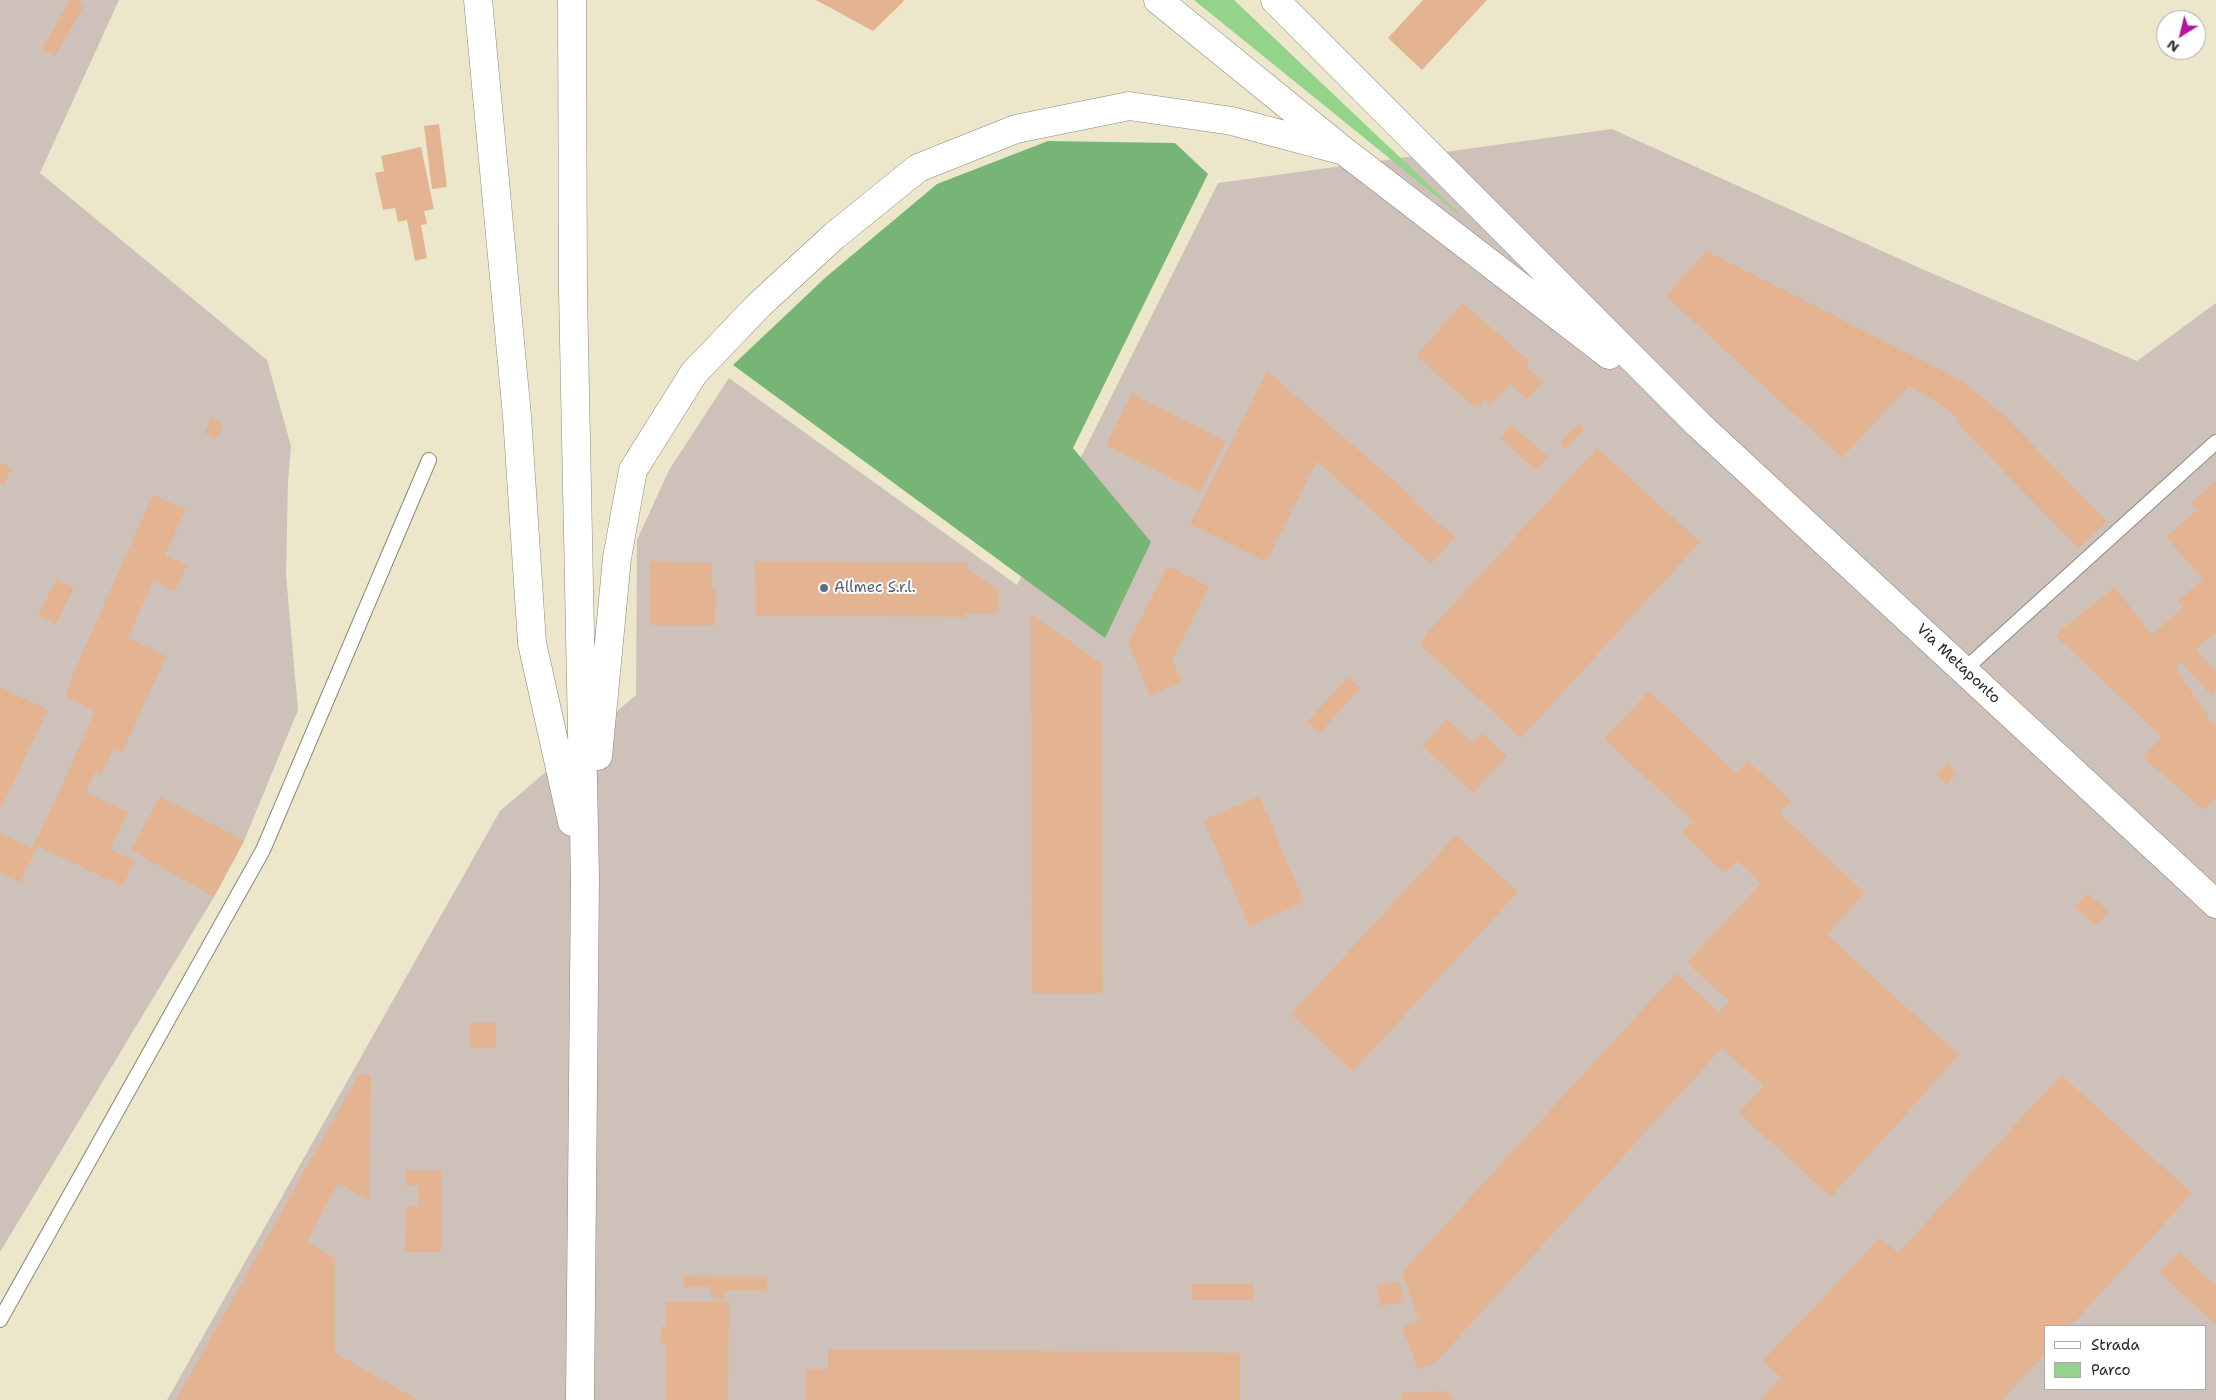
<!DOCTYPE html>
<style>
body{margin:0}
#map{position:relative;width:2216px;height:1400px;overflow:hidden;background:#ece7cb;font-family:"Shantell Sans",sans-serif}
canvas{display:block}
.legend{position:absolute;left:2044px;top:1325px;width:162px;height:65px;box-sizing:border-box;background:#fff;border:1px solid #aaa;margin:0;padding:6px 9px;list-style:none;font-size:15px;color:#2b2b2b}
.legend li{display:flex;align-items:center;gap:10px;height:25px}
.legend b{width:25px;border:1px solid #aaa}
.north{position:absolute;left:2156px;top:10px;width:50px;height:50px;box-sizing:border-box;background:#fff;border:1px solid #aaa;border-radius:50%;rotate:216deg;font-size:14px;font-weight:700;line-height:20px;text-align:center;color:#2b2b2b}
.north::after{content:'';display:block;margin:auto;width:18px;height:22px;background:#b5179e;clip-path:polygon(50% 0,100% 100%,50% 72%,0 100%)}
</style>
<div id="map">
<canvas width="2216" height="1400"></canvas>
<ul class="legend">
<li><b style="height:6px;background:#fff"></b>Strada</li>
<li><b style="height:14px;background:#93d38a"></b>Parco</li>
</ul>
<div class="north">N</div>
</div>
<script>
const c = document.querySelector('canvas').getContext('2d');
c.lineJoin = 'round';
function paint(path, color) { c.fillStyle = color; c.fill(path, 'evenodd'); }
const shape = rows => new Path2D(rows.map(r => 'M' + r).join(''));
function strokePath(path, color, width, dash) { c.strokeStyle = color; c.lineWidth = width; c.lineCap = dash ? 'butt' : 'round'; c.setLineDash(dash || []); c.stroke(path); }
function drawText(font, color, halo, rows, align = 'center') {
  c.font = font + ' "Shantell Sans",sans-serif'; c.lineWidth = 4; c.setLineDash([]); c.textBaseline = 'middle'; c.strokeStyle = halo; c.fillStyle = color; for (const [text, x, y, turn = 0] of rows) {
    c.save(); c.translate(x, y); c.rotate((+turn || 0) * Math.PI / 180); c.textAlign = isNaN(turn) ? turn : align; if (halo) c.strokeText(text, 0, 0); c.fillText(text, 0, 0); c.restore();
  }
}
const industrial = shape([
 [0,0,119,0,40,173,267,360,291,446,288,481,286,575,298,710,244,841,214,897,0,1252],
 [1612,129,1922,269,2137,361,2216,303,2216,1400,167,1400,500,811,636,695,637,540,669,470,729,378,1017,585,1218,183],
 [2045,1326,2205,1326,2205,1389,2045,1389]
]);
const green = shape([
 [1194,0,1234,0,1467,221]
]);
const forest = shape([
 [1048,141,1175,143,1208,174,1073,448,1151,542,1105,638,733,365,826,277,937,184]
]);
const building = shape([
 [70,0,79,0,85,4,55,56,42,49],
 [816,0,903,0,904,1,873,31],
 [1423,0,1487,0,1422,70,1388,38],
 [439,124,447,187,432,189,424,126],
 [421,147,434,209,424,211,427,224,421,225,427,258,415,261,407,220,398,222,395,208,383,210,375,173,384,171,381,156],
 [1706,251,1958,378,2003,414,2107,522,2078,548,1955,421,1958,418,1943,406,1909,386,1842,458,1666,296],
 [1463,303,1529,361,1526,366,1543,381,1527,399,1510,384,1491,405,1485,399,1477,409,1416,356],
 [1267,371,1416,500,1414,502,1455,537,1431,564,1317,461,1266,562,1190,524],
 [1132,394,1226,441,1200,493,1106,445],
 [211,418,223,424,217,439,204,433],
 [1578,423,1585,429,1566,449,1560,442],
 [1511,425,1548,456,1536,470,1500,438],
 [1597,448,1700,542,1521,738,1420,644,1428,632],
 [0,462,12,468,4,484,0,482],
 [2216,481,2216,632,2196,649,2216,672,2216,690,2211,695,2181,662,2175,667,2216,728,2216,797,2203,810,2143,757,2162,737,2055,635,2115,587,2152,635,2183,607,2178,601,2203,579,2166,537,2197,510,2191,503],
 [153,495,186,509,165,555,187,565,175,591,153,581,128,638,166,656,122,753,114,749,101,775,95,772,86,792,128,812,110,849,135,861,122,886,37,846,20,883,0,873,0,833,32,849,64,781,95,711,66,697,72,676],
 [650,561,712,563,711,588,716,588,715,625,649,625],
 [755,561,968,563,968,569,999,591,998,613,965,613,966,617,756,615],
 [1168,566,1209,587,1172,660,1182,682,1150,696,1128,643],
 [57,579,74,588,56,624,38,616],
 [1031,614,1102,664,1103,993,1032,993],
 [1348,677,1360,688,1319,734,1307,722],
 [0,687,48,710,0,810],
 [1649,691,1736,773,1748,761,1791,801,1779,813,1865,893,1827,935,1959,1055,1831,1197,1739,1113,1764,1086,1722,1048,1435,1363,1418,1370,1402,1327,1419,1321,1402,1272,1676,973,1719,1012,1729,1001,1687,963,1761,883,1737,861,1725,873,1682,833,1693,821,1604,739],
 [1447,719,1473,743,1482,733,1507,756,1473,793,1422,746],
 [1947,763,1957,773,1947,785,1936,775],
 [160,796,244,841,214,897,131,850],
 [1259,796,1304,902,1249,926,1204,820],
 [1456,835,1518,892,1353,1071,1291,1014],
 [2088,893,2109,912,2096,926,2075,907],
 [470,1022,496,1023,496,1048,470,1048],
 [359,1074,371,1075,369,1200,338,1183,307,1242,335,1258,335,1353,418,1400,176,1400],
 [2061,1075,2192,1193,2071,1326,2045,1326,2045,1354,2002,1400,1760,1400,1781,1377,1763,1361,1880,1238,1898,1253],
 [406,1170,441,1171,441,1252,405,1252,406,1206,419,1206,418,1185,406,1185],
 [2179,1252,2216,1286,2216,1325,2160,1273],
 [683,1276,767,1277,767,1291,726,1291,725,1299,711,1298,711,1287,684,1287],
 [1400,1282,1404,1302,1380,1306,1377,1285],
 [1192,1284,1254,1284,1254,1300,1192,1300],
 [666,1302,729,1302,728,1400,666,1400,666,1343,660,1343,661,1326,666,1326],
 [828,1349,1240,1353,1240,1400,806,1400,806,1369,828,1369],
 [1449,1391,1453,1400,1401,1400,1401,1393]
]);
const service = shape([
 [1964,670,2216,442],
 [0,1320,263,850,429,460]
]);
const secondary = shape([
 [478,0,517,416,532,643,572,822],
 [572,0,573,292,585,879,580,1400],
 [1158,0,1344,151,1609,355],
 [1275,0,1699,425,2216,904],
 [598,756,617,558,633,470,694,373,759,305,834,236,918,168,1016,129,1129,106,1232,121,1344,151]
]);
const markers = [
 [824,588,5,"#5c6f8a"]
];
const serviceNames = [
 ["Allmec S.r.l.",834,588]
];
const streetNames = [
 ["Via Metaponto",1958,664,43]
];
paint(industrial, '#cec1b9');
paint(green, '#93d38a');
paint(forest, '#76b576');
paint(building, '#e4b492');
strokePath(service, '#8c897b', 16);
strokePath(secondary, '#8c897b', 29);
strokePath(service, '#fff', 14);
strokePath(secondary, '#fff', 28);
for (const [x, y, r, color] of markers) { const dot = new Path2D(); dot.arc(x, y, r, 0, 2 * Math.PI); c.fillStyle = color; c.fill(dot); strokePath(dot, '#fff', 2); }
drawText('15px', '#4e5e75', '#fff', serviceNames, 'left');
drawText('15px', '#2b2b2b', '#fff', streetNames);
</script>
